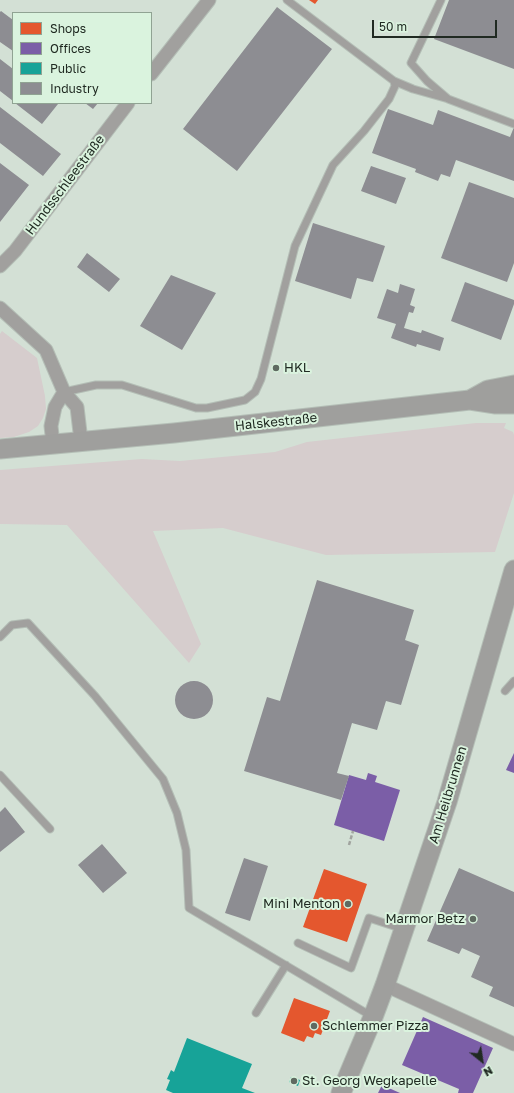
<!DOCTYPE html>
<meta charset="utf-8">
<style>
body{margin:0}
#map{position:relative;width:514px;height:1093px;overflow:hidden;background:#d3e0d5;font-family:"Golos Text",sans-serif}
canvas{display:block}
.legend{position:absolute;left:12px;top:12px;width:140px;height:92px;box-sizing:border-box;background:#daf3de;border:1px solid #90a393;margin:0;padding:5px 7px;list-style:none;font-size:12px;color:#202a22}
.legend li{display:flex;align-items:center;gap:8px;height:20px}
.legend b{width:20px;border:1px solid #90a393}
.north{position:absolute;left:462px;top:1041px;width:40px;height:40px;-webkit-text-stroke:3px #daf3de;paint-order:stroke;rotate:150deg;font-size:11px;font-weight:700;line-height:16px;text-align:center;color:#202a22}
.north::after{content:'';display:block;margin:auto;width:14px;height:18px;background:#202a22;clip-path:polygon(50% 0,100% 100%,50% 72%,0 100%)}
.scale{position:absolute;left:372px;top:20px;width:125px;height:18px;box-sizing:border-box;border:2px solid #202a22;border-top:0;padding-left:5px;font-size:12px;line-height:14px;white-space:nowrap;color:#202a22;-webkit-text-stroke:3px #daf3de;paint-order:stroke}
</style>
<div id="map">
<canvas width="514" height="1093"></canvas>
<ul class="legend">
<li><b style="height:11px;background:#e4572e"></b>Shops</li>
<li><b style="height:11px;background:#7b5ea7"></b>Offices</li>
<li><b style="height:11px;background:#17a398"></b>Public</li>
<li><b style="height:11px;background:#8d8d92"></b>Industry</li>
</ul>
<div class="north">N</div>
<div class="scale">50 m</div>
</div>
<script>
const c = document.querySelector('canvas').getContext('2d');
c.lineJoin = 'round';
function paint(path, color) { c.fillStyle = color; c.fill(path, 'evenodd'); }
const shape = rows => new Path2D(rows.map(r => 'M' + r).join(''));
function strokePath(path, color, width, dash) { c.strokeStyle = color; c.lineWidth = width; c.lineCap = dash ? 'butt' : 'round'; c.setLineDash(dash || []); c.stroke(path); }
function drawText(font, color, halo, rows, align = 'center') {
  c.font = font + ' "Golos Text",sans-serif'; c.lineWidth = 4; c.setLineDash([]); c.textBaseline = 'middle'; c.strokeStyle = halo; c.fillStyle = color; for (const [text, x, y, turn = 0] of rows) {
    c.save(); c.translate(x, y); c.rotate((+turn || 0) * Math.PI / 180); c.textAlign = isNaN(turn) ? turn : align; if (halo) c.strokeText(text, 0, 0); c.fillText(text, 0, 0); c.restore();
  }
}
const green = shape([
 [2,331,37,358,45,396,46,409,43,418,38,426,29,432,14,437,0,438,0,334],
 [476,423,506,423,504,428,513,432,514,435,514,493,495,552,326,555,223,528,153,531,201,644,189,663,67,525,0,524,0,470,142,459,180,461,275,452,307,442]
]);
const shops = shape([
 [309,0,318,0,315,4],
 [324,869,367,884,347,942,303,927],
 [294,998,330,1011,321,1035,315,1033,313,1038,307,1036,304,1042,281,1033]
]);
const offices = shape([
 [514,753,514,773,506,770],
 [368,773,377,776,375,782,400,790,384,841,334,825,349,775,366,780],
 [423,1017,493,1048,473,1093,458,1093,459,1089,402,1065],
 [382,1085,400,1093,378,1093]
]);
const public = shape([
 [187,1038,252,1064,242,1088,255,1093,173,1093,166,1090,170,1080,167,1079,171,1070,174,1072],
 [291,1077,300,1080,298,1086,289,1082]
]);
const industry = shape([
 [449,0,514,0,514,69,434,39],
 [277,7,332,49,237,171,183,129],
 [1,11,13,20,13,51,0,42,0,12],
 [0,59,13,69,13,101,0,91],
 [15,103,57,103,58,104,42,124],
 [85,103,98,103,93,109],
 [0,107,61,154,43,176,0,143],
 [388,109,433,125,438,110,510,137,514,127,514,181,456,160,450,177,441,174,438,181,415,172,416,169,372,153],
 [0,163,29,185,0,222],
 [371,166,406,178,396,204,361,191],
 [469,182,514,198,514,263,507,282,441,258],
 [313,223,385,246,373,282,357,278,351,299,295,281],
 [87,253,120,279,109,292,77,267],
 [171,275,216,293,182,350,140,326],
 [465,282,514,300,514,304,501,340,451,321],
 [400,284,415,289,410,305,415,307,413,313,409,312,404,328,421,333,422,330,444,338,440,351,417,344,416,347,391,338,396,324,377,318,387,289,398,293],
 [317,580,414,610,405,640,419,645,401,705,386,701,377,730,352,723,337,773,349,776,341,800,244,771,267,697,280,701],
 '175 700a19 19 0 1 1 38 0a19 19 0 1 1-38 0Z',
 [5,807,25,832,0,852,0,812],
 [102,844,127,873,103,893,78,865],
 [244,858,268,866,250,921,225,913],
 [459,868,514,892,514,1007,489,996,493,987,471,977,480,956,462,948,459,954,427,941]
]);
const path = shape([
 [349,845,353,831]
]);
const lane = shape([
 [287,0,394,81,413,89,445,98],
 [441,0,411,63,427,81,448,99,514,124],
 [64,392,96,385,122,385,196,408,207,408,245,400,255,392,261,379,295,246,333,165,364,131,389,99,395,86,394,81],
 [0,637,12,625,28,623,95,696,163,779,177,813,186,850,189,908,373,1017],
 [505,691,514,681],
 [0,775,50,829],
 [298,943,351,968,369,918,403,929],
 [256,1013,286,965]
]);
const street = shape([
 [151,74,209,0],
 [0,266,15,251,128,103],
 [0,308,46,350,64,392,77,407,81,441],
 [53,444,51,426,55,407,64,392],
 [385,985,514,1044]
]);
const secondary = shape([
 [470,400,488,390,514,385],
 [0,449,174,433,470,400,496,404,514,404],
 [341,1093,373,1017,385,985,447,802,514,570]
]);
const markers = [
 [276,368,4,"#5f6a61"],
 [348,904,4,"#5f6a61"],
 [473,919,4,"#5f6a61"],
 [314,1026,4,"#5f6a61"],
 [294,1081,4,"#5f6a61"]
];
const streetNames = [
 ["Hundsschleestraße",65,185,-53],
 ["Halskestraße",276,422,-6],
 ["Am Heilbrunnen",448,795,-73]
];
const poiNames = [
 ["HKL",284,368],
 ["Mini Menton",340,904,"right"],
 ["Marmor Betz",465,919,"right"],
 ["Schlemmer Pizza",322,1026],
 ["St. Georg Wegkapelle",302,1081]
];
paint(green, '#d6cdcd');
paint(shops, '#e4572e');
paint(offices, '#7b5ea7');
paint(public, '#17a398');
paint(industry, '#8d8d92');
strokePath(lane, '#b4beb6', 9);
strokePath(street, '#b4beb6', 15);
strokePath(secondary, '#b4beb6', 21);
strokePath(path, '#a1a49f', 2.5, [4, 2]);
strokePath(lane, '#a1a09e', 7);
strokePath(street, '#a1a09e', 13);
strokePath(secondary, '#9f9f9d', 19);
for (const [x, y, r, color] of markers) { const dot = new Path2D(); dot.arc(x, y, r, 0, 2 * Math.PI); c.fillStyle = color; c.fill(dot); strokePath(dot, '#daf3de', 1.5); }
drawText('13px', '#202a22', '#daf3de', streetNames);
drawText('13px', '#202a22', '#daf3de', poiNames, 'left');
</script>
